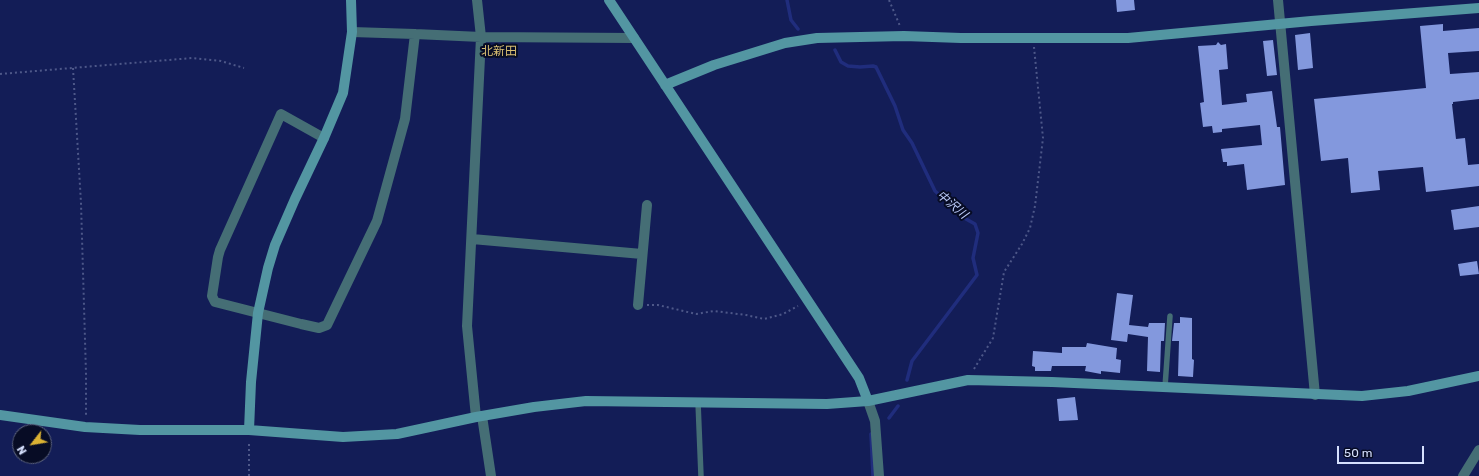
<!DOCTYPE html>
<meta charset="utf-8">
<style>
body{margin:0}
#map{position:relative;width:1479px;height:476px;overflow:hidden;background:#131d57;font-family:Rubik,sans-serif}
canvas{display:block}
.north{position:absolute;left:12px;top:424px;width:40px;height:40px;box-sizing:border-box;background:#070c25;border:1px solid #5a617b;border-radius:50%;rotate:239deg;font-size:11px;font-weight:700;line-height:16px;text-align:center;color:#d6e0fd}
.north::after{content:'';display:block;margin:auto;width:14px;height:18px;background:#dbb233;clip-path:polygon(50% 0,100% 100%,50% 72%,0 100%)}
.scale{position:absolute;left:1337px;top:446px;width:87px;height:18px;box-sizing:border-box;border:2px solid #d6e0fd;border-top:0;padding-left:5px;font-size:12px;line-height:14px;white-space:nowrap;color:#d6e0fd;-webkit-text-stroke:3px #070c25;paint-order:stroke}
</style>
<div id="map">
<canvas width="1479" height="476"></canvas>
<div class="north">N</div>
<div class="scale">50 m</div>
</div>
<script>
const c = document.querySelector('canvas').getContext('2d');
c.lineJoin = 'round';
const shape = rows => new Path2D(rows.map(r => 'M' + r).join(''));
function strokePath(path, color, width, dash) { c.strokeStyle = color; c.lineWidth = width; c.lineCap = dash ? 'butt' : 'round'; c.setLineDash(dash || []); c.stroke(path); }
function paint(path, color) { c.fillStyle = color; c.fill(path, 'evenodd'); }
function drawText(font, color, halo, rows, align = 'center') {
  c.font = font + ' Rubik,"Noto Sans JP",sans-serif'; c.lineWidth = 4; c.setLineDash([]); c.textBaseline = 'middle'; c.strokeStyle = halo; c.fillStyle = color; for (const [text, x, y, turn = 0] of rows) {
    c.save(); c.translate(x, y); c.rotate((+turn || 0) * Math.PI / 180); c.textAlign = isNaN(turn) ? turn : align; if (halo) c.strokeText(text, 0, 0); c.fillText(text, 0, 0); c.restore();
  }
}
const stream = shape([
 [787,0,791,20,798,29],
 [835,50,841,62,848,66,860,67,873,66,876,67,895,106,903,130,912,143,935,191,966,219,975,224,978,233,973,258,977,275,912,361,907,380],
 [889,418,898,406],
 [871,434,873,476]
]);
const building = shape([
 [1116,0,1134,0,1135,10,1117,12],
 [1443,24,1443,31,1479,28,1479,51,1448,53,1450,74,1479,72,1479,99,1453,102,1453,104,1452,104,1456,139,1465,138,1468,165,1479,164,1479,186,1426,192,1423,167,1378,171,1380,190,1351,193,1348,158,1321,161,1314,99,1426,88,1420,26],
 [1310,33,1313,68,1298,70,1295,35],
 [1273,40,1277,75,1267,76,1263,41],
 [1218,42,1221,45,1226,44,1228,69,1219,70,1222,105,1247,102,1246,94,1272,91,1277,127,1280,127,1285,185,1247,190,1244,164,1227,166,1227,162,1223,162,1221,149,1262,145,1260,125,1222,129,1222,132,1213,133,1212,126,1203,127,1200,103,1204,102,1198,46,1216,45],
 [1479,206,1479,227,1454,230,1451,210],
 [1477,261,1479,274,1460,276,1458,264],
 [1117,293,1133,295,1129,325,1148,327,1149,323,1165,323,1164,341,1161,341,1160,372,1147,371,1148,337,1128,334,1127,342,1111,340],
 [1180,317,1192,318,1192,359,1194,360,1193,377,1178,376,1179,341,1172,341,1174,323,1180,323],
 [1087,343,1117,348,1116,359,1121,360,1120,373,1101,371,1101,374,1085,371,1086,366,1052,366,1051,371,1035,371,1035,367,1032,366,1033,351,1062,353,1062,347,1086,347],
 [1075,397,1078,420,1059,421,1057,399]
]);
const path = shape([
 [889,0,900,26],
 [73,68,81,203,86,374,86,416],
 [0,74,192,58,221,61,244,68],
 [647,305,658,305,696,314,714,311,746,315,764,319,783,314,798,306],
 [974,369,993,338,1004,272,1022,244,1030,228,1035,206,1043,138,1034,47],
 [249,476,249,441]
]);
const lane = shape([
 [1165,387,1170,316],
 [698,402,701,476]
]);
const street = shape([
 [1278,0,1315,395],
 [352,32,415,34,481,37,634,38],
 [324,138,281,114,220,250,218,257,212,296,215,302,301,324,319,328,327,325,377,221,405,119,415,34],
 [472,239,642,254],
 [638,305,647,205],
 [868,401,875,421,879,476],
 [482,416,491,476],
 [476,417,467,326,481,37,477,0],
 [1463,476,1479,450]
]);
const secondary = shape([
 [609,0,859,378,868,401],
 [665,85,714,65,785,43,817,38,904,36,961,38,1128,38,1311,21,1479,8],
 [0,415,85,427,140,430,249,430,343,437,397,434,476,417,534,407,586,401,827,404,868,401,968,380,1052,382,1362,396,1408,391,1479,376],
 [249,430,251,382,258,313,268,268,275,245,295,199,324,138,343,93,352,32,351,0]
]);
const neighbourhoodNames = [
 ["北新田",499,52]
];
const waterNames = [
 ["中沢川",952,205,40]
];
strokePath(stream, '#202d7d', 3.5);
paint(building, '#8398dd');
strokePath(path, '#4e5889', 2, [2, 3]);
strokePath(lane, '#456e75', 5.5);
strokePath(street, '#456e75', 10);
strokePath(secondary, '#5396a2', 10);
drawText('12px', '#d9be72', '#070c25', neighbourhoodNames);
drawText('italic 12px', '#bdccfa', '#070c25', waterNames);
</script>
